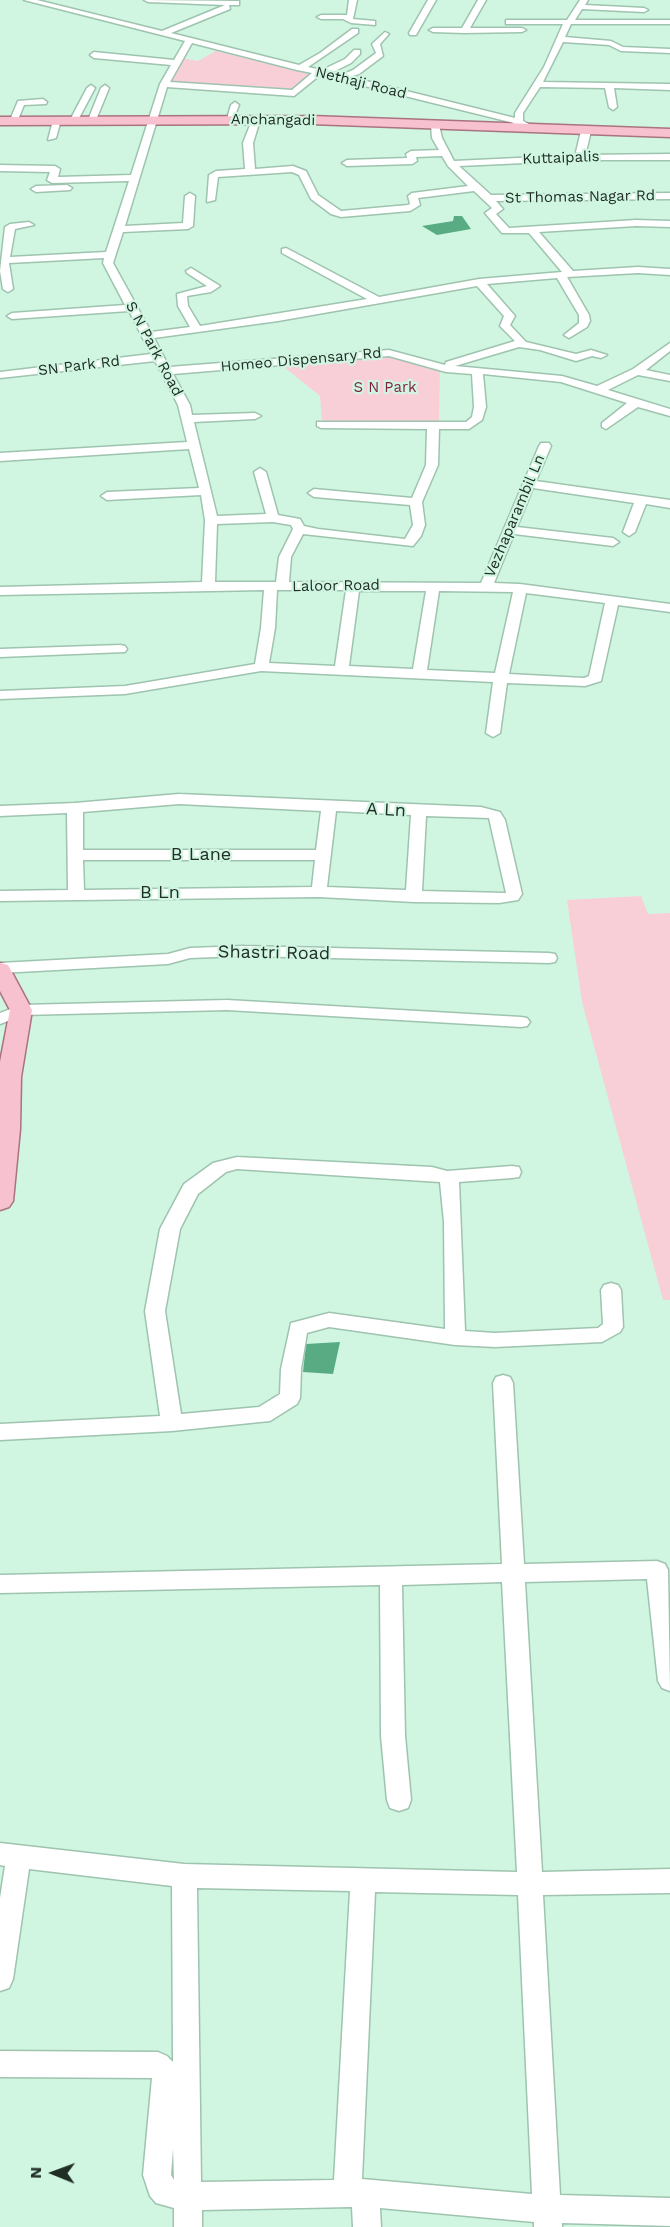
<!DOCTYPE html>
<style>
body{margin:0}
#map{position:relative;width:670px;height:2227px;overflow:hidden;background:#d0f6e1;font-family:"Work Sans",sans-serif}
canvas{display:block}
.north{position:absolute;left:24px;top:2143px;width:60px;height:60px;-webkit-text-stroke:4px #d0f6e1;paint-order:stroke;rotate:271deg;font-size:16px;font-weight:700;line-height:24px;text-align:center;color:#202e26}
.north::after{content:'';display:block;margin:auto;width:21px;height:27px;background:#202e26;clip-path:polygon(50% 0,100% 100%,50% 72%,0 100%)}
</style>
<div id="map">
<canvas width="670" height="2227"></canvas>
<div class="north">N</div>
</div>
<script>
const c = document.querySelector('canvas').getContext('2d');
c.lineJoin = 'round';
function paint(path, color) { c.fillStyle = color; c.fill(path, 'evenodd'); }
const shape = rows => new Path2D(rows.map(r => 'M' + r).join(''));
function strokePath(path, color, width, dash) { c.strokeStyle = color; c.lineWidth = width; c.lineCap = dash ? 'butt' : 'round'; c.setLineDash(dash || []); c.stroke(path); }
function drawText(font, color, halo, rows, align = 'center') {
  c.font = font + ' "Work Sans",sans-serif'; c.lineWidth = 4.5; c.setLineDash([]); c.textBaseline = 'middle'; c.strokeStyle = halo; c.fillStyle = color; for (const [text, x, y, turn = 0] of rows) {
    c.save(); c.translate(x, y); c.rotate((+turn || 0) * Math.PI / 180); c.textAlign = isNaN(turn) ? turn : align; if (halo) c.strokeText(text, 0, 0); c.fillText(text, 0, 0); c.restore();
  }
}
const green = shape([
 [216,51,310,74,289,91,168,83,182,58,198,61],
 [389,353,440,368,439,424,322,422,320,396,278,362],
 [641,896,648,914,670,913,670,1300,663,1300,582,1002,567,900]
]);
const water = shape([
 [454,216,462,216,471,229,437,235,422,226,453,221],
 [340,1342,333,1374,303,1372,306,1344]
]);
const minor = shape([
 [24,0,37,0,162,31,225,5,148,2,144,0,236,1,239,1,239,5,229,5,230,9,171,33,299,65,320,53,352,29,358,29,358,33,308,67,322,70,345,59,354,50,360,50,360,54,351,63,331,73,341,75,353,70,376,53,372,44,385,32,389,34,380,44,383,56,359,74,350,77,515,118,515,113,544,67,563,24,506,24,506,20,567,20,580,0,588,0,585,5,644,8,648,10,644,12,582,9,575,20,670,20,670,24,571,24,565,37,611,41,623,47,670,49,670,53,621,51,609,45,563,42,543,82,670,84,670,90,614,88,617,107,613,110,609,107,605,88,540,87,523,113,523,121,533,126,529,129,522,126,506,130,506,126,514,123,320,75,294,96,167,87,125,226,183,223,185,196,190,193,195,196,193,226,188,229,123,232,113,263,151,332,190,327,178,306,177,294,207,286,187,273,186,271,191,268,220,286,211,292,187,296,188,306,200,326,367,299,282,253,282,249,286,248,379,297,479,279,562,272,529,233,502,233,485,213,492,208,474,191,418,198,420,205,410,211,341,217,331,214,311,199,299,175,292,172,218,177,215,200,207,202,209,175,216,171,245,169,243,143,252,120,256,117,260,120,253,143,255,169,293,166,306,171,318,195,341,211,408,205,410,204,408,196,412,193,468,186,448,166,442,156,416,157,417,161,412,164,347,166,342,163,347,160,407,158,406,154,411,151,439,150,432,138,431,125,435,122,439,125,442,138,454,161,581,155,576,152,581,131,586,128,591,131,586,152,581,155,670,154,670,160,590,160,459,166,491,195,670,193,670,199,496,201,503,209,496,214,509,228,636,220,670,221,670,227,636,226,539,232,573,271,638,267,670,269,670,275,638,273,567,277,589,315,590,321,587,327,569,338,564,335,579,323,579,315,557,278,487,284,515,316,510,325,526,342,576,354,591,350,607,355,601,358,592,356,576,361,540,350,519,347,455,366,562,376,597,386,633,369,670,343,670,351,646,370,670,375,670,381,638,375,608,390,670,409,670,416,638,407,606,429,602,427,602,423,627,403,561,382,483,374,486,407,482,420,469,429,439,429,438,465,422,502,425,525,421,536,413,546,303,534,291,557,289,582,481,583,539,446,541,443,549,443,551,446,536,481,670,500,670,508,646,504,635,532,629,536,623,532,634,503,533,488,517,527,613,538,619,542,613,546,514,534,494,583,520,584,670,604,670,612,618,605,601,681,585,686,507,683,500,733,493,737,486,733,493,682,261,671,125,694,0,699,0,691,125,686,255,664,261,628,264,590,0,595,0,587,202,582,205,520,201,495,107,500,101,496,107,492,199,488,189,449,0,461,0,453,187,442,178,405,155,361,0,378,0,372,151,354,129,311,12,319,7,316,12,313,125,305,103,263,104,258,9,263,13,289,8,292,3,289,0,271,5,227,10,224,29,222,34,225,15,229,10,257,106,252,129,181,52,183,47,180,50,172,0,171,0,165,55,166,60,169,58,177,131,175,160,84,171,65,94,58,90,55,94,52,174,60,185,41,24,0],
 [192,43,297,70,312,73,292,90,170,82,192,43],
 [477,286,504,316,500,326,515,341,446,362,445,365,389,350,169,367,154,338,278,321,477,286],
 [389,356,446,372,472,374,474,407,472,417,466,422,317,422,317,426,321,428,427,429,426,465,412,498,314,489,308,493,314,497,410,505,413,525,405,539,318,529,304,526,300,519,278,515,266,472,260,468,254,472,266,514,217,516,194,422,255,419,261,416,255,413,192,415,190,405,173,374,389,356],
 [273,522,291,525,293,529,279,557,276,582,215,582,217,524,273,522],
 [277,590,346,590,335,666,269,663,275,628,277,590],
 [359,591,426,591,413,669,349,666,359,591],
 [439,591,513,592,495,673,427,670,439,591],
 [526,593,605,603,589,676,584,678,509,674,526,593],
 [349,0,357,0,353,19,375,21,375,25,351,23,343,19,321,19,317,17,321,15,347,15,349,0],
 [428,0,436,0,416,35,410,35,409,33,428,0],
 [478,0,486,0,470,28,522,28,526,30,522,32,464,33,433,32,429,30,433,28,462,28,478,0],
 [91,85,95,88,78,120,71,122,70,120,87,88,91,85],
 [105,85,109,88,96,120,89,122,88,120,101,88,105,85],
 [43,99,47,102,46,104,24,105,17,122,10,120,18,101,43,99],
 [235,102,239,105,233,120,226,122,231,105,235,102],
 [57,117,61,120,56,138,48,140,53,120,57,117],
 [67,185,72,188,70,190,36,192,31,189,36,186,67,185],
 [120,645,125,646,127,649,125,652,0,657,0,649,120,645],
 [179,794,481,807,500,812,505,820,522,894,518,900,499,903,414,902,319,897,0,901,0,891,68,890,67,813,0,816,0,806,75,803,179,794],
 [179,804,321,811,316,850,83,850,83,812,179,804],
 [336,811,411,815,406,890,327,887,336,811],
 [426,816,489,818,506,893,422,891,426,816],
 [83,860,315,860,312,887,84,890,83,860],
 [244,946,549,953,555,954,557,958,555,962,549,963,244,956,190,958,168,964,0,973,0,963,168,954,190,948,244,946],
 [227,1000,521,1017,527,1018,530,1022,527,1026,521,1027,227,1010,23,1015,0,1024,0,1013,21,1005,227,1000],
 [237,1157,432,1167,447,1171,512,1166,519,1167,521,1172,519,1177,512,1178,459,1182,465,1331,495,1333,598,1328,603,1324,601,1290,604,1285,611,1283,618,1285,621,1290,623,1327,620,1332,602,1342,495,1347,455,1345,329,1327,307,1333,301,1369,300,1398,297,1404,270,1421,172,1431,0,1440,0,1424,160,1416,145,1311,160,1229,184,1184,213,1163,237,1157],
 [237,1169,440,1182,444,1222,445,1329,329,1313,291,1323,281,1369,280,1394,259,1407,181,1414,165,1311,180,1229,198,1194,226,1172,237,1169],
 [503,1375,510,1377,513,1383,524,1564,657,1561,665,1564,668,1570,670,1691,662,1688,658,1681,647,1579,525,1582,542,1872,670,1869,670,1893,543,1895,560,2195,670,2198,670,2226,562,2223,562,2227,534,2227,534,2222,380,2208,381,2227,353,2227,352,2207,202,2210,202,2227,174,2227,174,2208,156,2203,150,2196,143,2175,152,2078,0,2077,0,2051,158,2052,167,2056,173,2062,172,1886,29,1869,13,1979,9,1988,0,1991,0,1898,5,1866,0,1865,0,1843,184,1864,517,1872,502,1582,402,1585,405,1736,411,1800,408,1808,399,1811,390,1808,387,1800,381,1736,380,1585,0,1593,0,1575,502,1564,493,1383,496,1377,503,1375],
 [197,1888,350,1891,334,2180,201,2182,197,1888],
 [375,1892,518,1895,532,2194,362,2179,375,1892],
 [173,2149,174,2180,171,2175,173,2149]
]);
const major = shape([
 [311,116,670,129,670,137,311,124,0,125,0,117,311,116],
 [0,963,8,965,32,1010,21,1077,20,1129,13,1201,9,1207,0,1210,0,1062,10,1010,0,991,0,963]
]);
const farStreetnames = [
 ["Nethaji Road",361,83,14],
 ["Anchangadi",273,120,1],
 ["Kuttaipalis",561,158,-2],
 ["St Thomas Nagar Rd",580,197,-1],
 ["S N Park Road",154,349,62],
 ["Homeo Dispensary Rd",301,360,-5],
 ["SN Park Rd",79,366,-7],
 ["Vezhaparambil Ln",515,516,-67],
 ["Laloor Road",336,586,-1]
];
const farParknames = [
 ["S N Park",385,388]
];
const streetNames = [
 ["A Ln",386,810,3],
 ["B Lane",201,855],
 ["B Ln",160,893],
 ["Shastri Road",274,953,1]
];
paint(green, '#f8cfd7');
paint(water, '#58ab83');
strokePath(minor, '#9ec3af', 3);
strokePath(major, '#a9737f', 3);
paint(minor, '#fff');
paint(major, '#f8c1cf');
drawText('15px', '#202e26', '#d0f6e1', farStreetnames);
drawText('15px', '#7f1f41', '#d0f6e1', farParknames);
drawText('18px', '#202e26', '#d0f6e1', streetNames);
</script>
